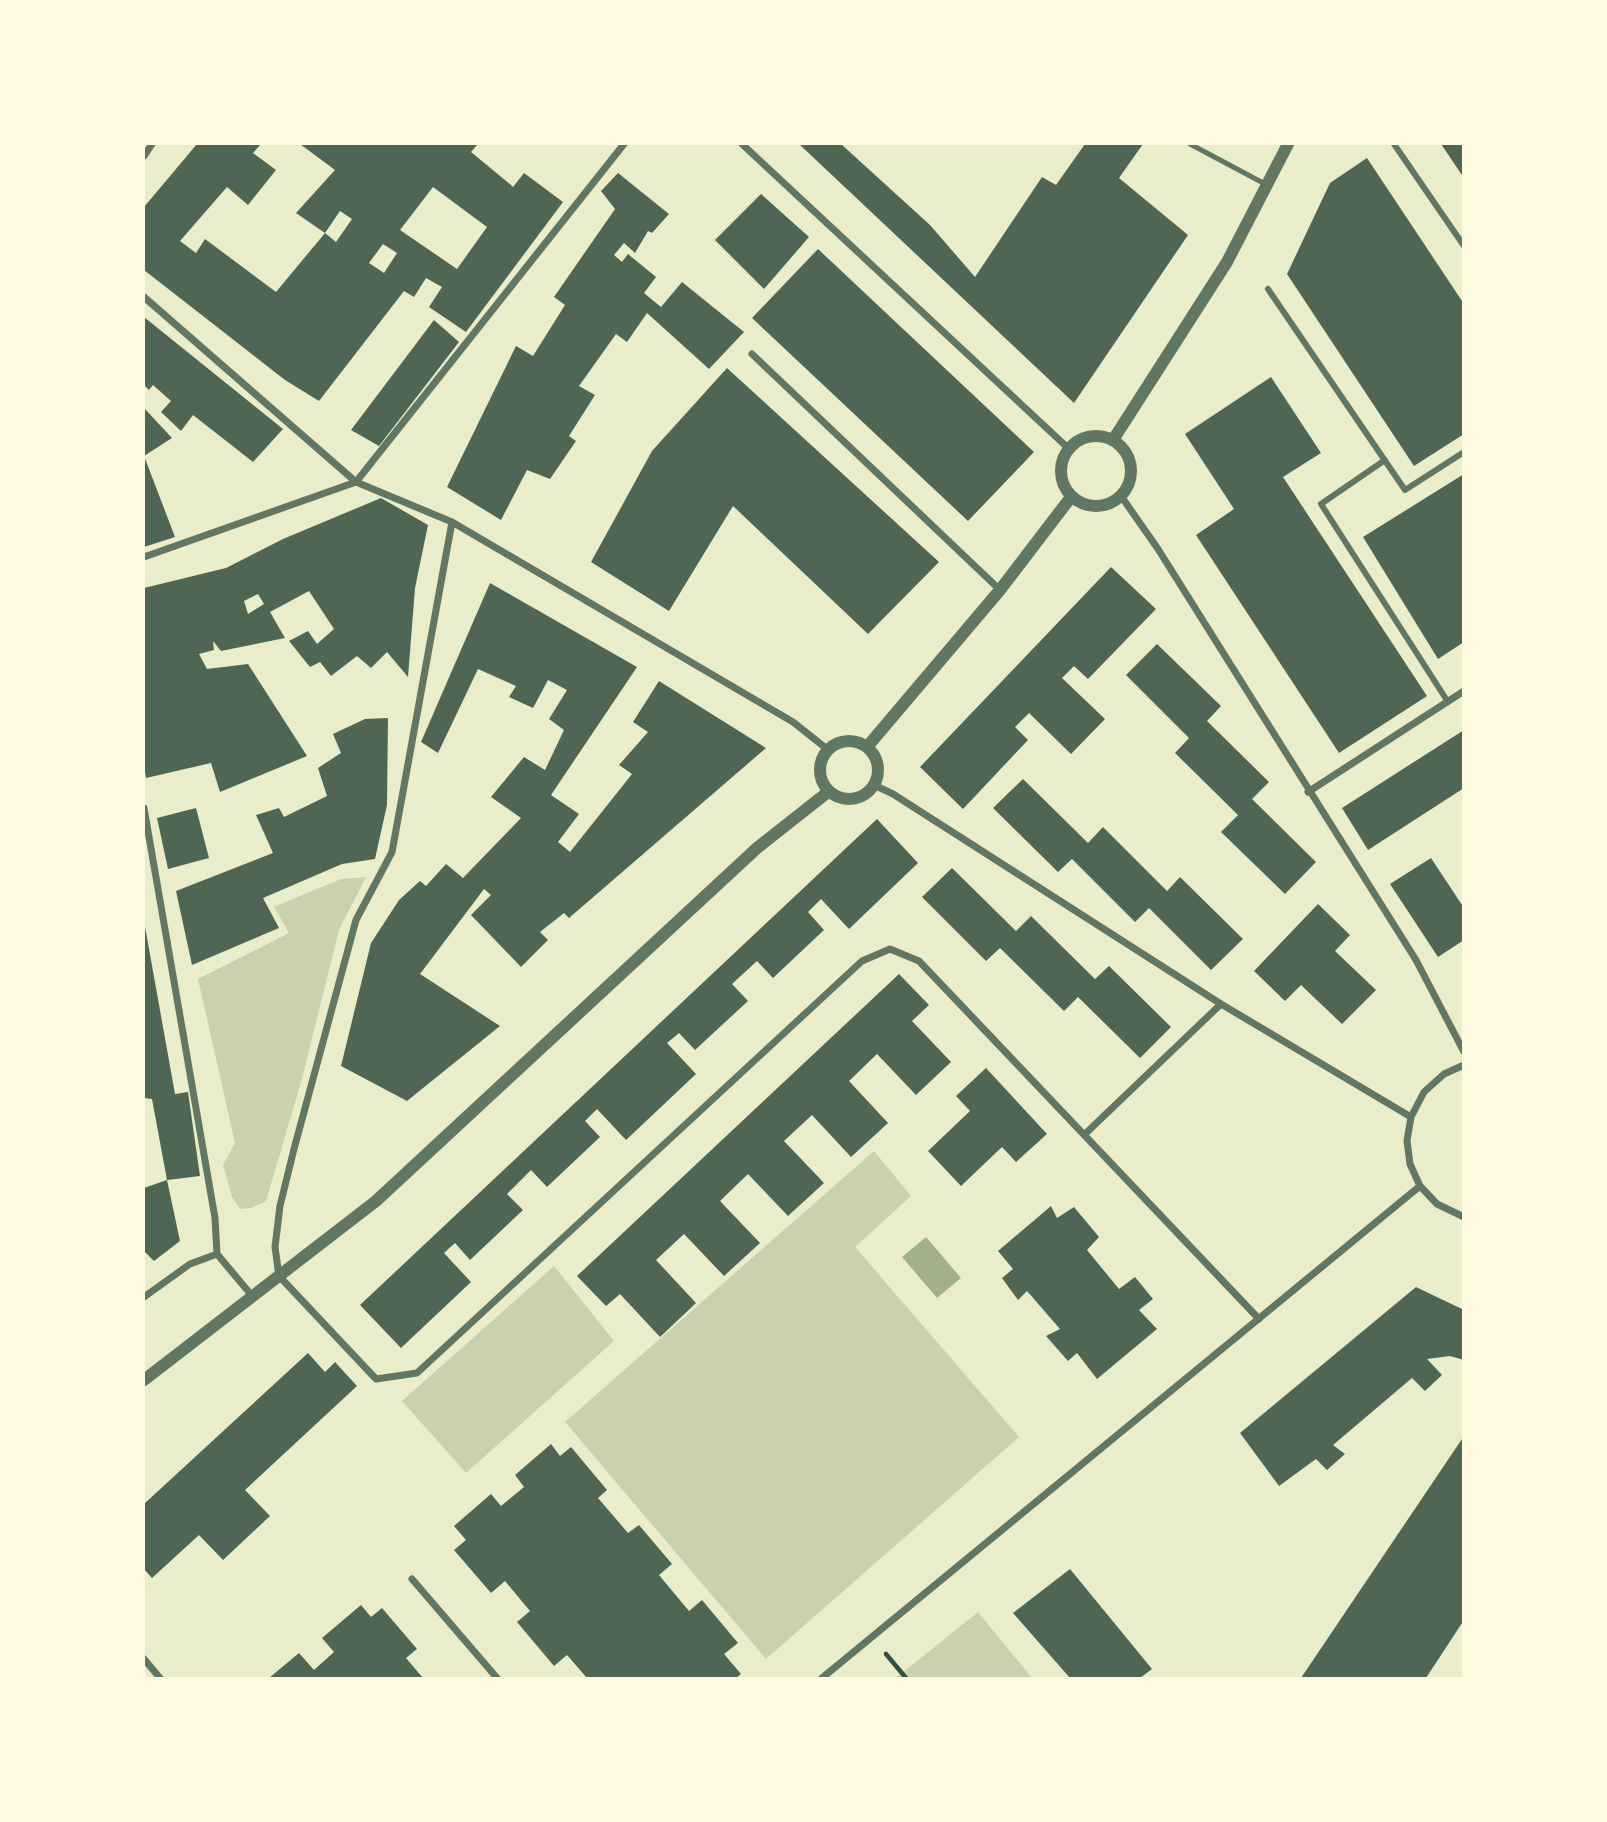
<!DOCTYPE html>
<style>
body{margin:0}
#map{position:relative;width:1607px;height:1822px;overflow:hidden;background:#e9edc9;font-family:"Space Grotesk",sans-serif}
canvas{display:block}
.frame{position:absolute;inset:0;border:145px solid #fefae0;pointer-events:none}
</style>
<div id="map">
<canvas width="1607" height="1822"></canvas>
<div class="frame"></div>
</div>
<script>
const c = document.querySelector('canvas').getContext('2d');
c.lineJoin = 'round';
function paint(path, color) { c.fillStyle = color; c.fill(path, 'evenodd'); }
const shape = rows => new Path2D(rows.map(r => 'M' + r).join(''));
function strokePath(path, color, width, dash) { c.strokeStyle = color; c.lineWidth = width; c.lineCap = dash ? 'butt' : 'round'; c.setLineDash(dash || []); c.stroke(path); }
const green = shape([
 [366,877,339,930,302,1079,266,1201,251,1208,240,1209,232,1197,223,1165,235,1143,198,979,289,933,274,907,341,879],
 [874,1151,911,1196,855,1247,1019,1437,766,1659,565,1422],
 [554,1266,614,1341,466,1473,402,1401],
 [978,1612,1032,1678,896,1678]
]);
const water = shape([
 [926,1237,961,1278,937,1298,902,1257]
]);
const building = shape([
 [197,144,261,144,253,153,276,170,248,205,227,187,180,241,196,253,205,239,276,292,325,233,336,242,352,219,340,211,325,233,296,213,335,170,300,144,478,144,471,152,511,185,513,187,524,173,563,202,466,332,429,307,442,287,426,278,414,297,404,291,319,401,285,380,144,270,144,207],
 [433,187,487,227,457,269,400,230],
 [383,244,397,253,384,273,369,263],
 [799,144,841,144,930,225,975,277,1042,177,1056,185,1085,144,1143,144,1119,178,1188,235,1074,403],
 [1441,144,1464,144,1464,178],
 [1367,158,1464,304,1464,434,1414,466,1287,274,1330,183],
 [618,173,669,214,652,233,648,231,635,253,624,243,614,255,622,262,628,254,656,277,644,293,661,307,682,282,744,332,709,369,647,313,627,342,616,334,579,386,595,395,569,436,576,441,550,479,527,470,501,520,447,487,516,346,533,356,565,305,554,297,615,209,601,191],
 [761,194,809,237,764,289,715,240],
 [818,249,1034,452,968,521,752,318],
 [144,317,283,429,253,462,193,415,181,431,161,412,171,401,153,385,149,390,144,385],
 [434,320,459,342,379,446,351,430],
 [727,368,939,562,868,634,733,506,669,611,591,562,652,451],
 [1271,377,1321,453,1283,477,1427,696,1339,753,1196,535,1234,509,1185,434],
 [144,408,172,438,144,456,175,537,144,547],
 [1464,474,1464,642,1438,659,1363,537],
 [381,498,428,525,415,588,408,677,387,652,371,668,357,656,331,676,320,662,310,667,289,641,308,631,317,644,334,629,309,591,270,612,285,638,221,651,213,641,214,650,199,654,207,669,248,664,307,756,220,792,211,763,146,778,144,766,144,588,226,568,283,539],
 [258,594,264,604,248,614,244,601],
 [1111,567,1156,609,1088,679,1074,666,1062,678,1105,719,1071,754,1029,713,1015,727,1028,740,963,809,920,767],
 [490,583,637,667,551,795,579,814,558,842,570,852,632,774,619,765,648,732,633,722,659,681,766,748,569,918,564,913,540,932,548,940,521,967,471,915,491,895,484,889,420,974,500,1026,407,1101,341,1066,371,943,399,900,420,881,426,886,446,864,463,878,521,818,491,797,524,757,545,770,564,730,549,719,567,690,548,680,533,708,509,697,516,686,478,669,438,753,421,742],
 [1157,644,1221,706,1207,721,1269,782,1252,799,1316,862,1285,894,1221,832,1238,815,1175,753,1189,738,1126,675],
 [388,718,387,805,375,859,342,864,263,898,279,928,192,965,176,891,273,853,256,815,279,808,284,817,327,796,318,768,341,753,333,734,365,719],
 [1464,730,1464,788,1368,850,1342,808],
 [1023,779,1088,843,1103,827,1167,891,1180,877,1243,939,1211,970,1149,908,1135,922,1072,859,1058,872,993,808],
 [196,808,209,858,168,869,157,818],
 [877,819,918,863,849,929,821,899,808,912,824,930,773,978,757,961,732,984,748,1001,695,1050,679,1033,667,1043,696,1074,626,1140,597,1109,585,1121,600,1137,547,1187,531,1170,507,1194,523,1210,470,1260,455,1243,444,1253,471,1282,401,1348,360,1305],
 [1431,858,1464,908,1464,940,1438,957,1390,884],
 [952,868,1016,931,1031,916,1095,979,1109,966,1171,1027,1140,1058,1078,997,1064,1011,1000,948,986,961,922,897],
 [1318,904,1350,935,1335,951,1376,990,1342,1024,1301,985,1285,1001,1254,971],
 [144,921,175,1094,188,1092,200,1176,167,1180,180,1241,154,1261,144,1251,144,1188,167,1180,152,1099,144,1098],
 [899,974,929,1005,912,1021,951,1062,916,1095,877,1054,849,1081,888,1123,851,1157,812,1115,784,1141,824,1183,788,1216,748,1174,720,1201,760,1243,724,1276,684,1234,656,1260,696,1303,660,1337,620,1294,606,1306,577,1276],
 [986,1068,1047,1134,1016,1162,1002,1147,961,1186,928,1151,970,1111,956,1096],
 [1051,1206,1057,1218,1074,1207,1099,1237,1087,1250,1119,1289,1135,1277,1153,1299,1139,1310,1157,1329,1097,1379,1077,1353,1068,1361,1046,1336,1060,1329,1027,1291,1018,1300,1002,1278,1013,1269,998,1251],
 [1416,1287,1464,1310,1464,1360,1450,1356,1427,1359,1442,1375,1425,1391,1412,1378,1333,1445,1345,1454,1327,1470,1316,1459,1279,1486,1240,1433],
 [308,1353,325,1372,335,1362,357,1386,245,1490,270,1516,223,1560,199,1535,152,1578,144,1569,144,1504],
 [1464,1436,1464,1620,1426,1678,1301,1678],
 [551,1444,560,1456,571,1447,607,1490,598,1498,628,1533,639,1525,672,1564,659,1575,689,1611,702,1600,738,1643,724,1654,741,1674,736,1678,587,1678,567,1655,554,1666,517,1622,530,1611,505,1581,491,1593,454,1550,466,1540,454,1526,491,1494,501,1506,524,1487,515,1475],
 [1070,1569,1152,1669,1140,1678,1070,1678,1013,1613],
 [361,1605,371,1617,382,1608,417,1649,406,1658,423,1678,269,1678,299,1653,314,1670,334,1652,322,1638]
]);
const path = shape([
 [886,1654,906,1678]
]);
const service = shape([
 [1190,144,1267,185]
]);
const pedestrian = shape([
 [1394,144,1464,246],
 [1268,289,1405,490,1464,452],
 [1385,460,1321,504,1448,702]
]);
const minor = shape([
 [742,144,1068,448],
 [144,156,152,144],
 [144,297,356,482,452,522,793,722,827,749],
 [752,354,1000,590],
 [1121,496,1158,549,1416,960,1464,1052],
 [452,522,392,852,356,920,294,1149,280,1206,275,1247,279,1276,376,1379,417,1373,862,961,890,949,919,961,1259,1319],
 [144,557,356,482,624,144],
 [874,785,893,794,1221,1004,1411,1117],
 [1308,792,1464,691],
 [144,808,215,1218,217,1254,253,1297],
 [1464,1065,1444,1074,1424,1092,1411,1117,1407,1141,1410,1164,1420,1186,1437,1204,1464,1217],
 [1085,1134,1221,1004],
 [144,1297,190,1264,217,1254],
 [412,1579,497,1678],
 [144,1659,160,1678],
 [822,1678,1420,1186]
]);
const tertiary = shape([
 '1061 471a35 35 0 1 1 70 0a35 35 0 1 1-70 0Z',
 [1113,440,1227,262,1288,144],
 '820 770a29 29 0 1 1 58 0a29 29 0 1 1-58 0Z',
 [867,747,1000,590,1071,497],
 [144,1380,376,1201,757,848,828,792]
]);
paint(green, '#cad2ad');
paint(water, '#a3b18a');
paint(building, '#4f6655');
strokePath(path, '#344e41', 4.5);
strokePath(service, '#617663', 5);
strokePath(pedestrian, '#617663', 6);
strokePath(minor, '#617663', 7);
strokePath(tertiary, '#617663', 12);
</script>
